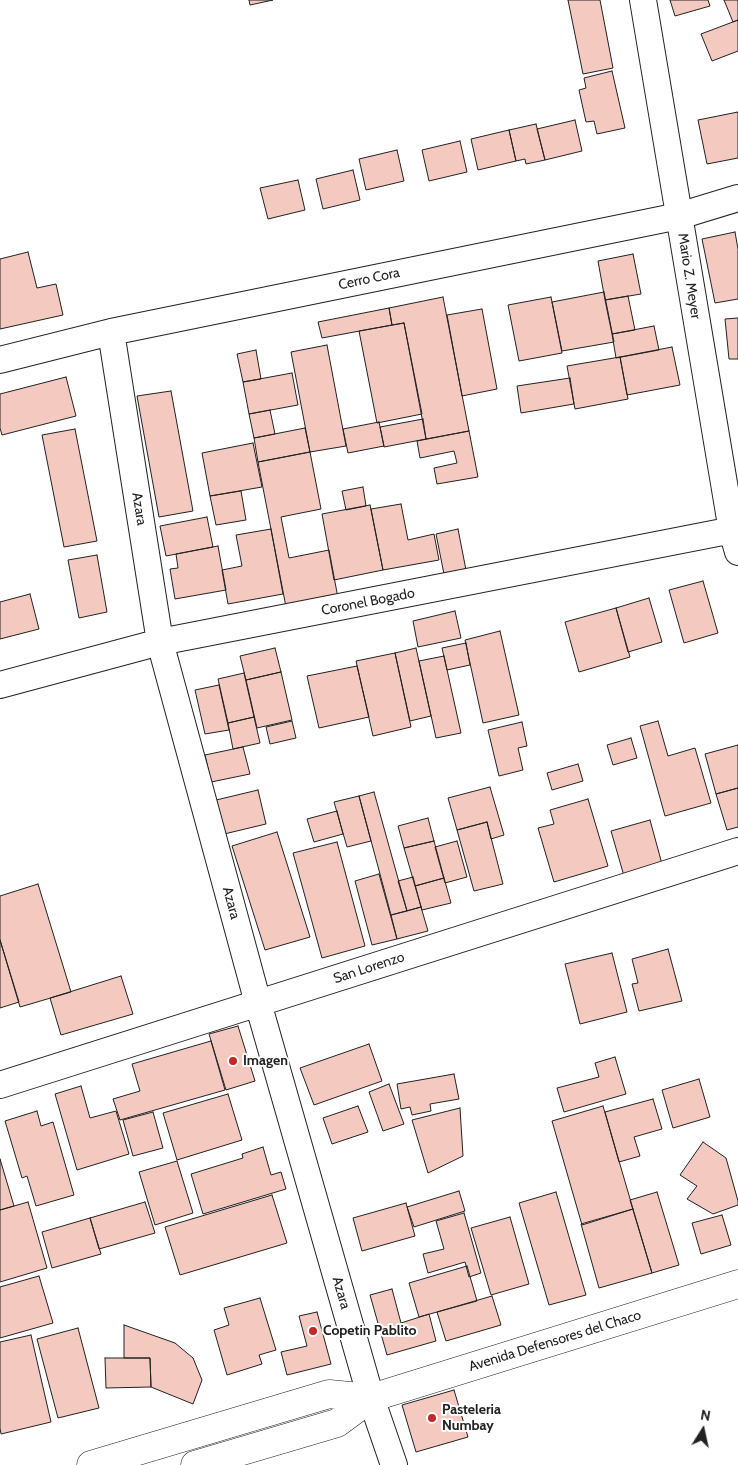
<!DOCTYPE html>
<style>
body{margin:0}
#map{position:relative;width:738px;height:1465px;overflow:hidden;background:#fff;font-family:Cabin,sans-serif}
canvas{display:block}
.north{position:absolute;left:678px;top:1405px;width:50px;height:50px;-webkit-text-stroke:4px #fff;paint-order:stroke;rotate:10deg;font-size:14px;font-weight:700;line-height:20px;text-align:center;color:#222}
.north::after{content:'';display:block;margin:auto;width:18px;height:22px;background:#222;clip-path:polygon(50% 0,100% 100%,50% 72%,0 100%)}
</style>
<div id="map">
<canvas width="738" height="1465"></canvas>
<div class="north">N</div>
</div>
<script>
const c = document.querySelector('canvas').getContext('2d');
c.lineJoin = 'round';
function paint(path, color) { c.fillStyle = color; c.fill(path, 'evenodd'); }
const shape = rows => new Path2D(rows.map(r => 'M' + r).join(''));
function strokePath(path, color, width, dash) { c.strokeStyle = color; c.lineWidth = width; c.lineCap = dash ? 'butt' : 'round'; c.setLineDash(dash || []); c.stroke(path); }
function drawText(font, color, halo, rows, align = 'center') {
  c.font = font + ' Cabin,sans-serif'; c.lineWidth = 4; c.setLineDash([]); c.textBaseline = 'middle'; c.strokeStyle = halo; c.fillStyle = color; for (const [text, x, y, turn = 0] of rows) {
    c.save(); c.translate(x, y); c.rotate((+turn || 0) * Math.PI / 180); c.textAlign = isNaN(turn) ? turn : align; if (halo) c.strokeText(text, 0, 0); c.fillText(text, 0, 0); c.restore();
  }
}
const building = shape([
 [249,0,273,0,250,5,249,0],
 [568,0,600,0,613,68,583,74,568,0],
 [670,0,708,0,710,6,675,16,670,0],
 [724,0,738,0,738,20,733,22,724,0],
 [738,20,738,51,712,61,701,34,738,20],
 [612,71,625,128,597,134,594,121,586,122,579,90,586,88,584,78,612,71],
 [738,112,738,158,707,164,698,120,738,112],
 [575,120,582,151,545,160,537,129,575,120],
 [536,124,545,160,526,164,525,159,516,161,509,130,536,124],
 [509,130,516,161,478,170,471,139,509,130],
 [460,141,467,172,429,181,422,150,460,141],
 [397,150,404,181,366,190,359,159,397,150],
 [353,170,360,200,323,209,316,179,353,170],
 [298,180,305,210,268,219,260,188,298,180],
 [735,232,738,249,738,299,715,303,702,239,735,232],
 [28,252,37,288,56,284,63,315,0,329,0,259,28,252],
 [633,254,641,294,605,300,598,261,633,254],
 [604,292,614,342,562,351,552,302,604,292],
 [628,296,635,330,612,334,605,300,628,296],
 [443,297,469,431,426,439,404,323,392,325,389,308,443,297],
 [551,297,562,353,519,361,508,305,551,297],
 [389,308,392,325,322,338,318,322,389,308],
 [482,309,497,389,462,396,447,315,482,309],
 [738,318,738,359,729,359,725,319,738,318],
 [404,323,422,414,377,423,359,331,404,323],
 [654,326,659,350,616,358,612,334,654,326],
 [327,345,346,446,310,452,291,352,327,345],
 [672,347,680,385,627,395,620,357,672,347],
 [256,350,261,379,243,382,237,354,256,350],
 [620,357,628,399,575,409,567,366,620,357],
 [292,373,298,405,249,414,243,382,292,373],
 [66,377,76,416,2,435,0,428,0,394,66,377],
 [570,378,574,404,521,413,517,386,570,378],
 [171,391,193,511,159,517,137,396,171,391],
 [270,410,275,434,254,438,249,414,270,410],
 [423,419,426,439,384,447,380,427,423,419],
 [379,422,384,446,348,453,343,429,379,422],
 [305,428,310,452,258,462,254,438,305,428],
 [75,429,97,541,64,547,42,435,75,429],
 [469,431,478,477,437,484,434,468,457,463,454,451,420,458,417,441,469,431],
 [253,443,262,487,210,496,202,453,253,443],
 [310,452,321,509,281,517,289,558,329,550,338,598,286,607,258,462,310,452],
 [363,487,366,506,346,510,342,491,363,487],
 [241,491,246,520,216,525,210,496,241,491],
 [401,504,408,540,434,534,439,560,383,570,371,509,401,504],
 [370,505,383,570,334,580,322,514,370,505],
 [207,517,213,547,166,556,160,526,207,517],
 [271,529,283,594,228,604,222,570,242,566,236,535,271,529],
 [458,529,466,570,444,574,436,534,458,529],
 [218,546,226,590,175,599,170,569,178,568,176,554,218,546],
 [97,555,107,612,79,618,68,560,97,555],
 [703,581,718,633,684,643,669,590,703,581],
 [30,594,39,629,0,639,0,602,30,594],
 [649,598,662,642,628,652,616,608,649,598],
 [616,608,630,657,579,672,565,622,616,608],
 [455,611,461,638,418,647,413,621,455,611],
 [500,631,519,715,483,723,465,640,500,631],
 [466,643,470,665,447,670,442,648,466,643],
 [275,648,281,672,246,680,240,656,275,648],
 [416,648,431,716,410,721,395,653,416,648],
 [395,653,411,727,373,736,356,661,395,653],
 [444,656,461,733,436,738,419,661,444,656],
 [357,666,369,717,319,728,307,676,357,666],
 [281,672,292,720,257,728,246,680,281,672],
 [244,673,254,717,228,723,218,679,244,673],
 [219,685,229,730,205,734,195,690,219,685],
 [254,717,260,743,233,749,228,723,254,717],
 [292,721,296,738,270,744,266,727,292,721],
 [658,721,668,756,695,748,711,803,665,816,640,726,658,721],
 [522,722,527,746,518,748,523,770,499,776,488,730,522,722],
 [631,738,637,758,613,765,607,745,631,738],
 [738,745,738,788,716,794,705,754,738,745],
 [243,747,250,774,211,782,205,755,243,747],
 [578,764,583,781,552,790,547,773,578,764],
 [490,787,504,835,491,839,487,822,457,830,448,798,490,787],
 [738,788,738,827,727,830,716,794,738,788],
 [258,790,266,824,220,835,212,801,258,790],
 [374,792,407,911,391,915,359,796,374,792],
 [359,796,371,841,347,847,334,802,359,796],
 [588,799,608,866,554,882,538,828,554,824,550,810,588,799],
 [337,811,343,834,314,842,307,819,337,811],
 [428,818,434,841,404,848,398,826,428,818],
 [650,820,662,864,624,876,611,831,650,820],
 [487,822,503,884,474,891,457,830,487,822],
 [277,832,310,937,265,950,232,846,277,832],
 [434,841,444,878,415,886,404,848,434,841],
 [457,841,467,877,445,883,435,847,457,841],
 [337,842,365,946,322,958,293,853,337,842],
 [379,874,397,939,372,945,355,881,379,874],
 [413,877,421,907,407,911,398,881,413,877],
 [444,878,451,903,422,910,415,886,444,878],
 [38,884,71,992,20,1007,0,940,0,896,38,884],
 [421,907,428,931,397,939,391,915,421,907],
 [0,940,19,1002,0,1008,0,940],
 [668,949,682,1001,639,1011,632,984,638,983,632,959,668,949],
 [612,953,627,1012,580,1024,565,964,612,953],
 [121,976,133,1014,61,1035,50,998,121,976],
 [238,1026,255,1081,226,1090,209,1034,238,1026],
 [211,1041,225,1090,120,1120,113,1099,140,1091,132,1064,211,1041],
 [369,1044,382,1081,314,1105,300,1068,369,1044],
 [615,1057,626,1094,564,1112,557,1088,599,1077,595,1063,615,1057],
 [454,1074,459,1099,430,1104,431,1111,412,1115,410,1107,401,1109,397,1084,454,1074],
 [699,1079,710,1117,673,1128,662,1090,699,1079],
 [389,1084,404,1124,383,1131,369,1092,389,1084],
 [81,1086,90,1118,116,1111,129,1154,77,1170,55,1094,81,1086],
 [228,1094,242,1140,177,1160,163,1113,228,1094],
 [653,1099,662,1129,634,1137,640,1156,619,1162,605,1112,653,1099],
 [358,1106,368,1132,332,1144,323,1118,358,1106],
 [603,1106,633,1209,582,1225,552,1121,603,1106],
 [460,1108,463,1156,428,1173,412,1120,460,1108],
 [37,1111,41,1126,53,1122,74,1195,36,1206,27,1176,22,1178,5,1121,37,1111],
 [153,1112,163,1148,133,1156,123,1120,153,1112],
 [703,1142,726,1158,738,1201,738,1205,713,1214,687,1199,697,1186,680,1175,703,1142],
 [263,1147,271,1175,281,1172,286,1189,203,1214,191,1174,243,1158,242,1154,263,1147],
 [0,1159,14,1206,0,1210,0,1159],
 [177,1161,193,1213,155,1225,139,1172,177,1161],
 [459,1191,465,1211,414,1227,407,1207,459,1191],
 [556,1192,586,1295,549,1305,519,1203,556,1192],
 [657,1192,679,1265,652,1273,630,1200,657,1192],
 [272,1195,287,1243,180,1275,165,1227,272,1195],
 [28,1202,47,1268,0,1282,0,1210,28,1202],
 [145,1202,155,1233,99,1249,90,1218,145,1202],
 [406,1203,415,1236,362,1251,353,1218,406,1203],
 [633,1209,652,1273,599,1288,581,1224,633,1209],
 [464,1213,481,1273,469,1277,465,1262,428,1273,423,1254,444,1249,436,1221,464,1213],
 [722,1215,731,1245,701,1254,692,1223,722,1215],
 [510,1217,529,1284,491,1295,471,1228,510,1217],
 [90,1218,101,1254,52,1268,42,1232,90,1218],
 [467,1266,477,1301,419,1317,409,1283,467,1266],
 [39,1276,53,1323,0,1338,0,1287,39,1276],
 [392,1289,401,1323,429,1314,436,1341,387,1355,370,1295,392,1289],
 [492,1296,501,1325,446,1341,437,1312,492,1296],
 [260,1298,276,1350,259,1355,262,1364,227,1375,214,1330,229,1325,224,1308,260,1298],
 [317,1312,331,1364,287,1375,281,1352,307,1346,299,1316,317,1312],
 [124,1325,175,1343,193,1358,202,1380,193,1404,151,1387,150,1358,124,1358,124,1325],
 [78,1328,99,1408,58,1418,37,1339,78,1328],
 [31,1335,51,1422,1,1434,0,1428,0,1342,31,1335],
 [105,1358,150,1358,151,1387,106,1388,105,1358],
 [454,1390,468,1437,416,1452,402,1405,454,1390]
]);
const minor = shape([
 [643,0,732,531,738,552],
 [111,332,160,642,258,1003,371,1398,394,1465],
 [0,360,111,332,679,216,738,198],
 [0,685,160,642,738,529],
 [0,1085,738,851]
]);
const tertiary = shape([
 [91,1465,329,1394,371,1398],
 [195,1465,337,1423,371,1398,738,1284]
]);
const markers = [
 [233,1061,5,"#c62828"],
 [313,1331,5,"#c62828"],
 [432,1418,5,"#c62828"]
];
const streetNames = [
 ["Mario Z. Meyer",689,276,81],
 ["Cerro Cora",369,279,-12],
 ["Azara",139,509,81],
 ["Coronel Bogado",368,602,-11],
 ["Azara",231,903,75],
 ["San Lorenzo",369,968,-18],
 ["Azara",341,1293,74],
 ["Avenida Defensores del Chaco",555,1341,-17]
];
const poiNames = [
 ["Imagen",243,1061],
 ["Copetin Pablito",323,1331],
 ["Pasteleria",442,1410],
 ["Numbay",442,1426]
];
paint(building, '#f3c9c0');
strokePath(building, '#222', 1);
strokePath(minor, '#222', 28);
strokePath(tertiary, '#222', 29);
strokePath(minor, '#fff', 26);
strokePath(tertiary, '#fff', 28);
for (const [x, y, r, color] of markers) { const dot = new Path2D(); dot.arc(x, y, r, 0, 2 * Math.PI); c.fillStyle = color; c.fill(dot); strokePath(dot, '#fff', 2); }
drawText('14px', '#222', '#fff', streetNames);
drawText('bold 14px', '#222', '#fff', poiNames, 'left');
</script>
